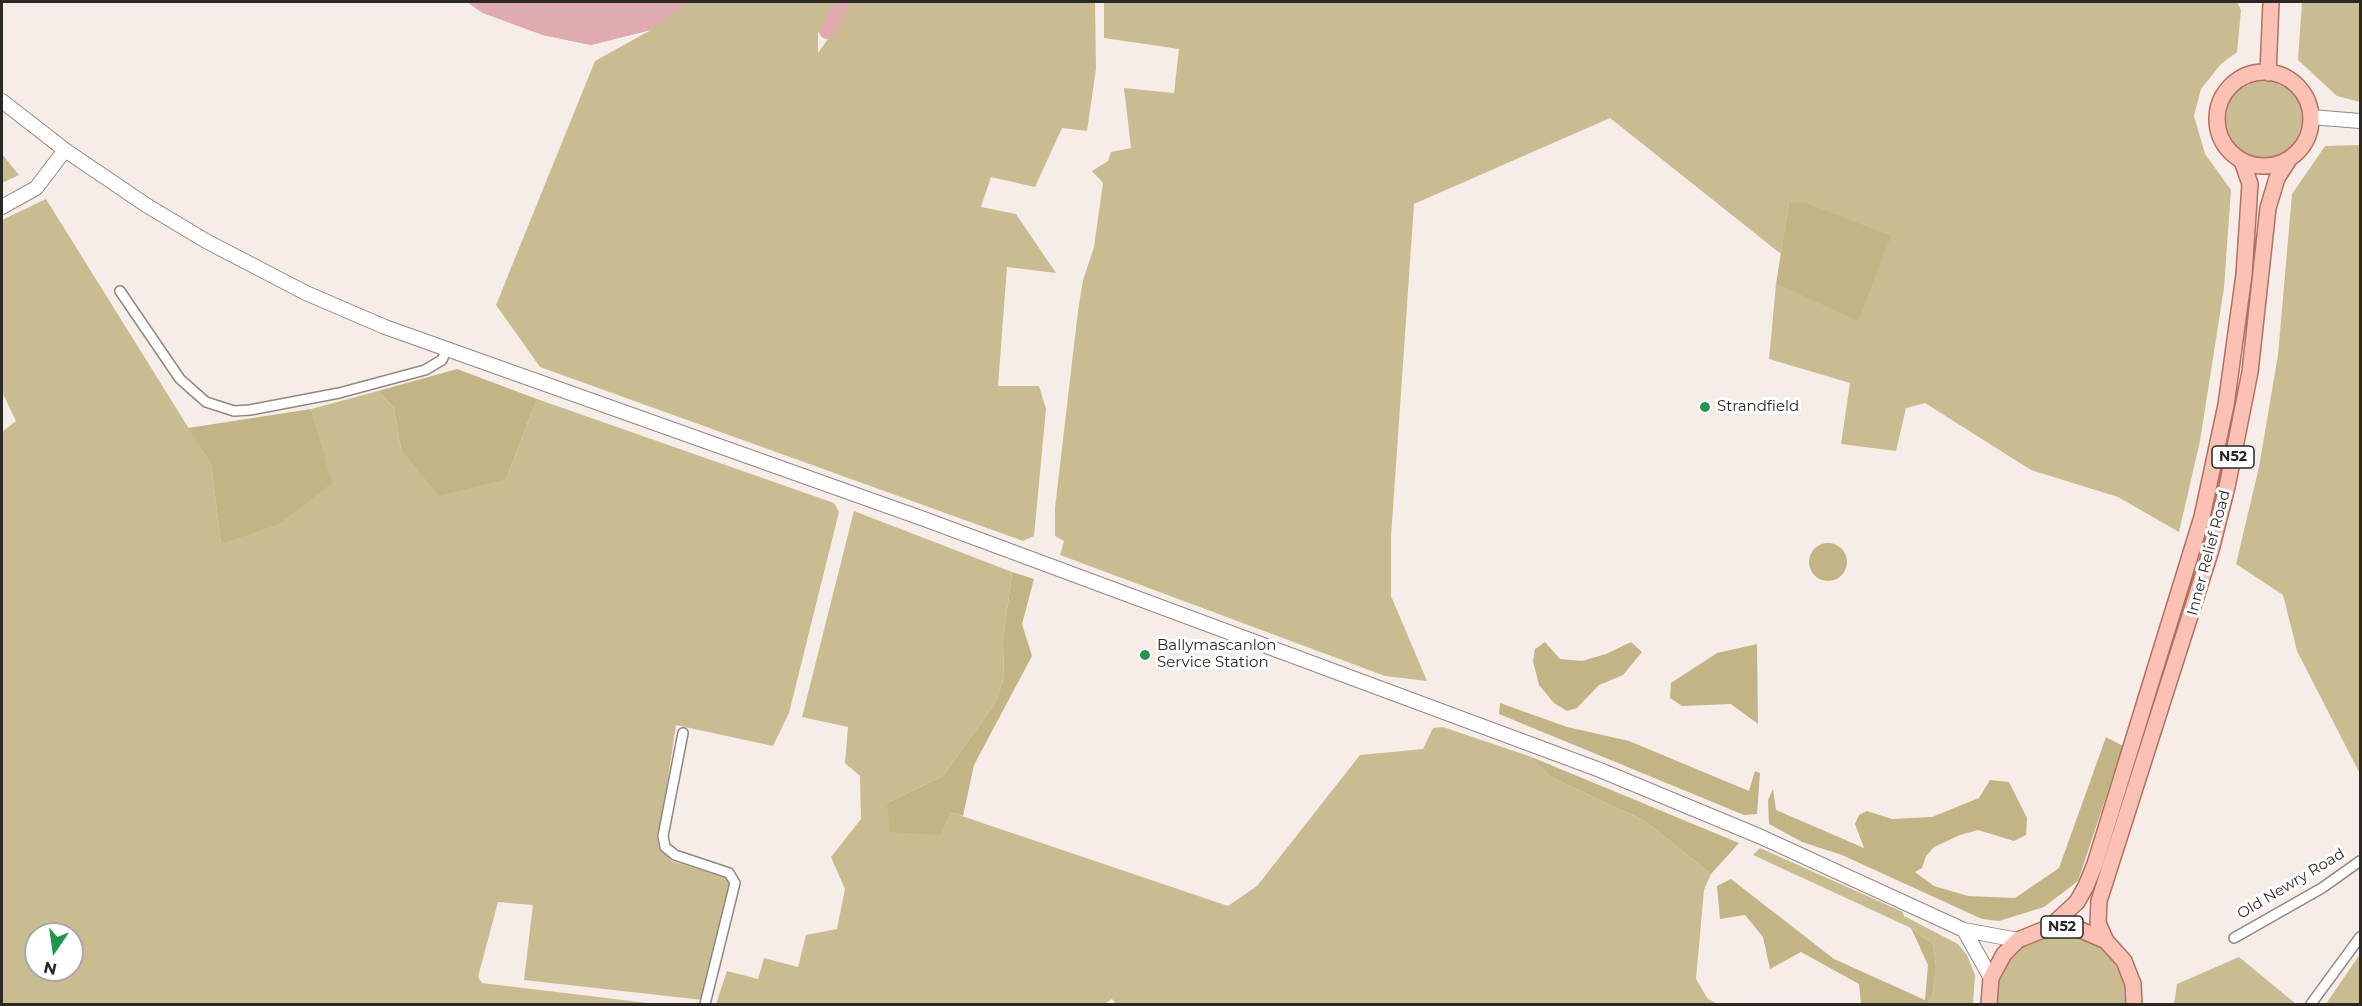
<!DOCTYPE html>
<style>
body{margin:0}
#map{position:relative;width:2362px;height:1006px;overflow:hidden;background:#f6ede8;font-family:Montserrat,sans-serif}
canvas{display:block}
.frame{position:absolute;inset:0;border:3px solid #2b2725;pointer-events:none}
.north{position:absolute;left:24px;top:922px;width:60px;height:60px;box-sizing:border-box;background:#fff;border:2px solid #aaa9a8;border-radius:50%;rotate:193deg;font-size:16px;font-weight:700;line-height:24px;text-align:center;color:#2b2725}
.north::after{content:'';display:block;margin:auto;width:21px;height:27px;background:#23954f;clip-path:polygon(50% 0,100% 100%,50% 72%,0 100%)}
</style>
<div id="map">
<canvas width="2362" height="1006"></canvas>
<div class="frame"></div>
<div class="north">N</div>
</div>
<script>
const c = document.querySelector('canvas').getContext('2d');
c.lineJoin = 'round';
function paint(path, color) { c.fillStyle = color; c.fill(path, 'evenodd'); }
const shape = rows => new Path2D(rows.map(r => 'M' + r).join(''));
function strokePath(path, color, width, dash) { c.strokeStyle = color; c.lineWidth = width; c.lineCap = dash ? 'butt' : 'round'; c.setLineDash(dash || []); c.stroke(path); }
function drawText(font, color, halo, rows, align = 'center') {
  c.font = font + ' Montserrat,sans-serif'; c.lineWidth = 6; c.setLineDash([]); c.textBaseline = 'middle'; c.strokeStyle = halo; c.fillStyle = color; for (const [text, x, y, turn = 0] of rows) {
    c.save(); c.translate(x, y); c.rotate((+turn || 0) * Math.PI / 180); c.textAlign = isNaN(turn) ? turn : align; if (halo) c.strokeText(text, 0, 0); c.fillText(text, 0, 0); c.restore();
  }
}
const green = shape([
 [467,2,835,2,835,7,818,33,818,53,845,15,845,2,1095,2,1096,69,1087,131,1062,128,1035,187,991,177,981,207,1016,214,1056,273,1007,267,998,386,1039,386,1046,409,1034,536,1023,541,540,367,496,305,595,61,651,30,591,45,543,35,483,13],
 [1104,2,2237,2,2241,10,2237,52,2221,64,2201,89,2194,116,2205,154,2231,190,2224,288,2200,441,2179,532,2118,497,2031,470,1925,403,1906,408,1896,451,1841,444,1850,383,1769,359,1776,284,1858,320,1789,203,1781,254,1610,118,1414,204,1391,537,1391,596,1427,681,1385,676,1060,555,1064,541,1055,536,1055,508,1078,311,1083,280,1094,247,1103,183,1092,171,1108,161,1111,152,1131,148,1124,88,1174,93,1179,49,1104,38],
 [2302,2,2360,2,2360,102,2337,96,2298,60],
 '2224 119a40 40 0 1 1 80 0a40 40 0 1 1-80 0Z',
 [2360,145,2360,774,2297,651,2283,595,2236,564,2259,467,2278,355,2292,194,2325,146],
 [2,154,19,175,2,183],
 [46,199,211,464,221,544,331,483,311,409,378,391,394,408,401,449,506,479,537,399,834,503,839,512,789,713,773,746,676,725,658,844,672,861,726,878,730,883,703,1000,524,980,533,905,498,902,478,977,482,983,656,1004,2,1004,2,432,16,421,2,392,2,220],
 [36,934,72,934,72,970,36,970],
 [854,511,1012,572,1003,642,1004,677,996,702,943,776,887,803,950,812,1228,906,1257,886,1360,755,1423,749,1433,728,1443,727,1529,756,1551,777,1645,821,1711,874,1704,890,1696,979,1708,999,1718,1004,1116,1004,1112,999,1104,1004,716,1004,727,971,758,979,764,958,798,967,806,935,837,929,845,889,831,857,861,819,860,776,845,763,848,727,802,717],
 [1760,848,1903,912,1904,916,1958,944,1967,955,1975,975,1973,1004,1927,1004,1932,997,1936,966,1933,944,1911,928,1753,855],
 [2056,933,2075,935,2092,942,2107,953,2118,968,2124,985,2125,1004,1996,1004,1999,975,2008,959,2021,946,2038,937],
 [2360,954,2360,1004,2326,1004],
 [2239,957,2296,1004,2174,1004,2177,984]
]);
const forest = shape([
 [1804,202,1891,236,1858,321,1776,284,1789,203],
 [457,369,537,399,506,479,439,496,401,449,394,408,378,391],
 [311,409,332,483,279,524,221,544,211,464,188,428],
 '1809 562a19 19 0 1 1 38 0a19 19 0 1 1-38 0Z',
 [1012,572,1034,579,1022,624,1032,656,974,765,963,816,950,812,941,835,890,832,887,803,943,776,996,702,1004,677,1003,642],
 [1545,642,1560,659,1582,661,1606,654,1631,642,1642,652,1623,675,1599,685,1577,708,1567,711,1554,703,1539,685,1533,661,1535,649],
 [1757,644,1758,724,1731,704,1682,706,1670,698,1671,683,1717,653],
 [1500,703,1567,727,1629,741,1749,791,1755,771,1760,773,1757,814,1744,815,1499,714],
 [2106,737,2123,746,2078,881,2044,907,1999,921,1982,919,1842,855,1802,842,1769,824,1768,800,1773,789,1776,810,1864,848,1855,824,1859,815,1867,811,1892,819,1932,817,1979,798,1990,780,2009,782,2027,818,2026,835,2014,841,1978,830,1960,835,1934,847,1926,856,1922,868,1915,872,1934,886,1968,896,2015,898,2059,868],
 [1529,756,1739,843,1711,874,1645,821,1551,777],
 [1731,879,1834,959,1925,1000,1928,965,1911,928,1933,944,1936,966,1932,997,1927,1004,1861,1004,1859,984,1801,952,1770,969,1763,937,1745,915,1720,919,1717,886]
]);
const water = shape([
 [467,2,688,2,654,29,591,45,543,35,483,13]
]);
const river = shape([
 [827,31,842,5,842,2]
]);
const street = shape([
 [120,291,180,379,206,402,234,411,250,410,339,393,425,370,442,360,446,351],
 [683,733,663,836,665,847,675,855,729,873,735,883,705,1004],
 [2234,938,2322,888,2360,861],
 [2311,1004,2360,937]
]);
const secondary = shape([
 [2,101,65,150,146,205,206,241,306,293,385,327,924,519,1600,770,1759,836,1964,930,2018,940],
 [2311,117,2360,121],
 [2,207,36,188,65,150],
 [1964,930,1991,978]
]);
const primary = shape([
 '2217 119a47 47 0 1 1 94 0a47 47 0 1 1-94 0Z',
 [2268,73,2271,2],
 [2050,927,2077,902,2086,886,2095,864,2202,517,2226,405,2244,275,2250,184,2242,161],
 [2106,941,2098,923,2099,901,2211,550,2227,487,2250,372,2268,208,2277,178,2290,158],
 [1989,1004,1991,978,2004,954,2018,940,2050,927,2074,927,2106,941,2124,961,2133,984,2134,1004]
]);
const markers = [
 [1705,407,6,"#23954f"],
 [1145,655,6,"#23954f"]
];
const shields = [
 [2233,457,42],
 [2062,927,42]
];
const shieldNames = [
 ["N52",2233,457],
 ["N52",2062,927]
];
const poiNames = [
 ["Strandfield",1717,407],
 ["Ballymascanlon",1157,646],
 ["Service Station",1157,663]
];
const streetNames = [
 ["Inner Relief Road",2209,553,-75],
 ["Old Newry Road",2291,884,-31]
];
paint(green, '#cabc91');
paint(forest, '#c3b486');
paint(water, '#e0abaf');
strokePath(river, '#e0abaf', 16);
strokePath(street, '#908883', 12);
strokePath(secondary, '#908883', 16);
strokePath(primary, '#b17061', 18);
strokePath(street, '#fff', 9);
strokePath(secondary, '#fff', 14);
strokePath(primary, '#fbc1b4', 15);
for (const [x, y, r, color] of markers) { const dot = new Path2D(); dot.arc(x, y, r, 0, 2 * Math.PI); c.fillStyle = color; c.fill(dot); strokePath(dot, '#fff', 2); }
for (const [x, y, w] of shields) { const box = new Path2D(); box.roundRect(x - w / 2, y - 11, w, 22, 4.5); c.fillStyle = '#fff'; c.fill(box); strokePath(box, '#2b2725', 1.5); }
drawText('bold 14px', '#2b2725', null, shieldNames);
drawText('15px', '#2b2725', '#fff', poiNames, 'left');
drawText('15px', '#2b2725', '#fff', streetNames);
</script>
